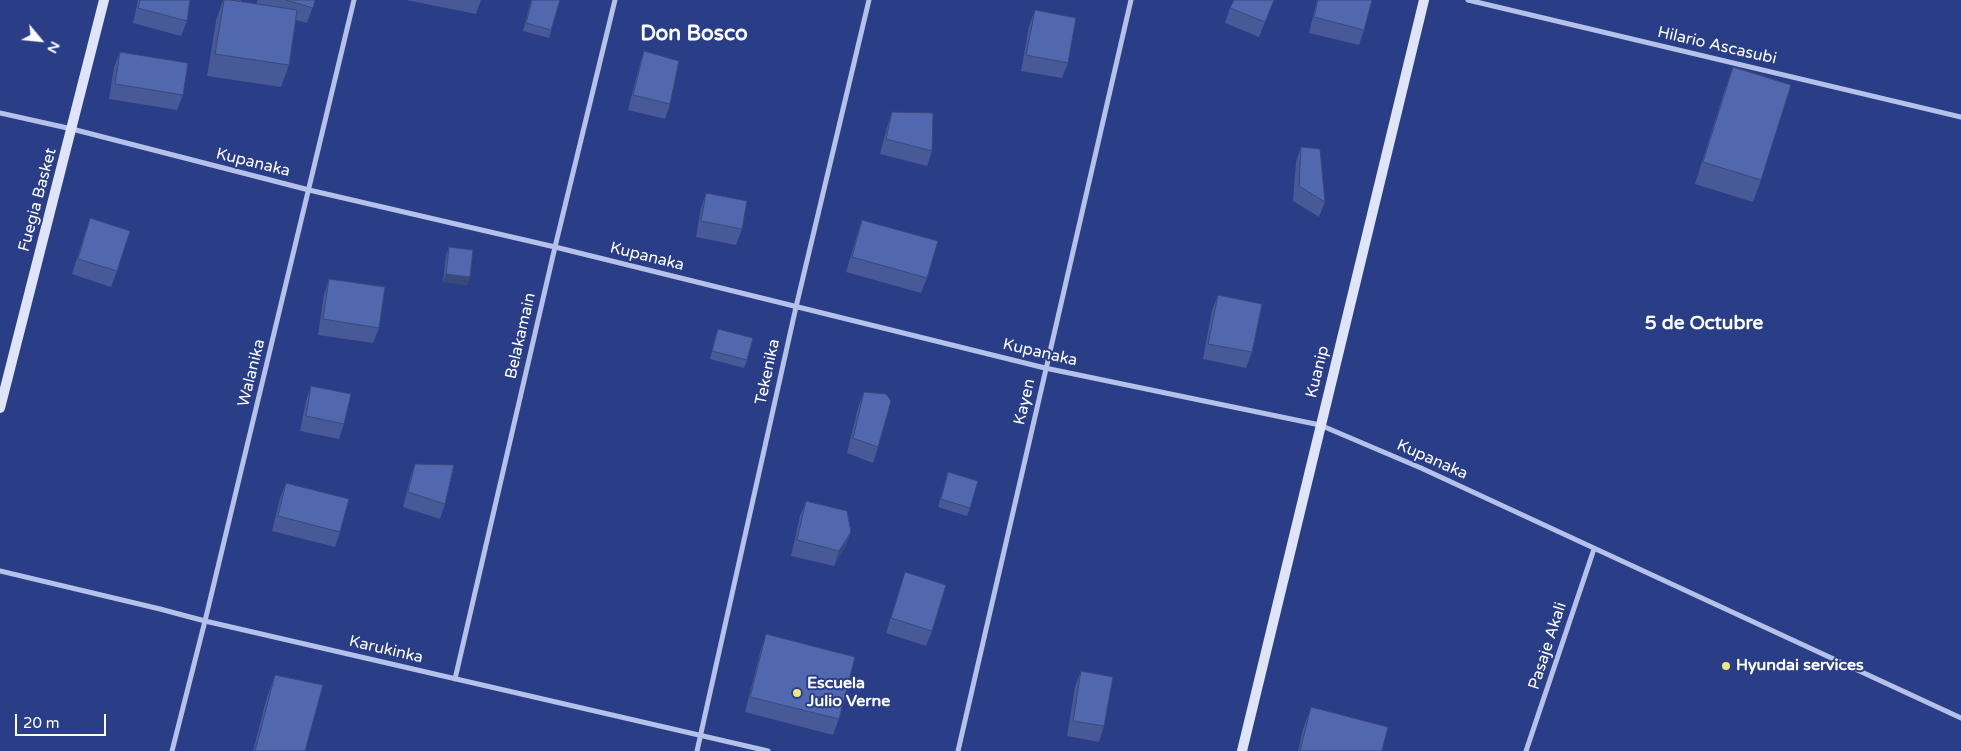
<!DOCTYPE html>
<style>
body{margin:0}
#map{position:relative;width:1961px;height:751px;overflow:hidden;background:#293e87;font-family:"Varela Round",sans-serif}
canvas{display:block}
.north{position:absolute;left:15px;top:15px;width:50px;height:50px;-webkit-text-stroke:4px #293e87;paint-order:stroke;rotate:118deg;font-size:14px;font-weight:700;line-height:20px;text-align:center;color:#fff}
.north::after{content:'';display:block;margin:auto;width:18px;height:22px;background:#fff;clip-path:polygon(50% 0,100% 100%,50% 72%,0 100%)}
.scale{position:absolute;left:15px;top:714px;width:91px;height:22px;box-sizing:border-box;border:2px solid #fff;border-top:0;padding-left:6px;font-size:15px;line-height:18px;white-space:nowrap;color:#fff;-webkit-text-stroke:4px #293e87;paint-order:stroke}
</style>
<div id="map">
<canvas width="1961" height="751"></canvas>
<div class="north">N</div>
<div class="scale">20 m</div>
</div>
<script>
const c = document.querySelector('canvas').getContext('2d');
c.lineJoin = 'round';
const shape = rows => new Path2D(rows.map(r => 'M' + r).join(''));
function strokePath(path, color, width, dash) { c.strokeStyle = color; c.lineWidth = width; c.lineCap = dash ? 'butt' : 'round'; c.setLineDash(dash || []); c.stroke(path); }
function paint(path, color) { c.fillStyle = color; c.fill(path, 'evenodd'); }
function drawText(font, color, halo, rows, align = 'center') {
  c.font = font + ' "Varela Round",sans-serif'; c.lineWidth = 4; c.setLineDash([]); c.textBaseline = 'middle'; c.strokeStyle = halo; c.fillStyle = color; for (const [text, x, y, turn = 0] of rows) {
    c.save(); c.translate(x, y); c.rotate((+turn || 0) * Math.PI / 180); c.textAlign = isNaN(turn) ? turn : align; if (halo) c.strokeText(text, 0, 0); c.fillText(text, 0, 0); c.restore();
  }
}
const minor = shape([
 [1468,0,1961,117],
 [0,113,72,129,309,190,555,247,1045,368,1320,425,1421,468,1961,718],
 [0,571,160,609,205,621,768,751],
 [455,679,555,247,615,0],
 [172,751,205,621,354,0],
 [697,751,796,307,869,0],
 [958,751,1131,0],
 [1526,751,1594,549]
]);
const secondary = shape([
 [0,408,104,0],
 [1242,751,1424,0]
]);
const wall = shape([
 [138,0,190,0,187,21,181,36,133,23],
 [223,0,241,0,241,2,256,4,258,0,315,0,307,23,296,20,289,65,281,87,207,76,216,21],
 [406,0,481,0,476,14],
 [531,0,560,0,549,38,523,31],
 [1234,0,1274,0,1259,37,1225,23,1230,8],
 [1317,0,1372,0,1364,30,1359,45,1309,33],
 [1035,10,1068,63,1062,78,1021,71,1029,26],
 [644,51,670,104,665,119,628,110,639,67],
 [120,52,183,95,177,110,109,99,114,67],
 [1733,67,1761,180,1753,202,1695,184,1725,89],
 [892,112,932,151,927,166,880,154,887,127],
 [1301,147,1325,202,1319,217,1293,201,1296,162],
 [706,193,742,229,736,245,696,237,701,208],
 [90,218,117,271,111,287,72,274],
 [862,220,927,278,921,293,846,272,857,235],
 [449,247,470,277,467,285,443,282,446,255],
 [329,279,379,328,373,343,318,335,324,294],
 [1218,295,1252,352,1246,368,1203,359,1212,310],
 [718,329,747,360,744,368,710,359,715,337],
 [311,386,344,424,339,439,300,431,306,401],
 [864,392,878,447,873,463,847,453,858,408],
 [415,464,445,504,440,519,403,507,410,479],
 [948,472,970,508,967,516,938,507],
 [286,483,340,532,335,547,272,531,280,498],
 [806,501,851,532,845,547,834,566,791,556,800,516],
 [905,572,932,631,926,646,886,633],
 [766,634,839,719,833,735,745,712,761,649],
 [1081,671,1104,726,1099,742,1067,736,1075,687],
 [275,675,305,751,253,751,267,697],
 [1311,707,1382,751,1298,751,1303,729]
]);
const shadedWall = shape([
 [446,274,470,277,467,285,443,282],
 [851,532,845,547,834,566,839,551]
]);
const building = shape([
 [140,0,190,0,187,21,138,8,140,0],
 [224,0,230,0,297,10,289,65,215,54,224,0],
 [286,0,315,0,313,8,286,0],
 [532,0,560,0,551,30,526,23,532,0],
 [1234,0,1274,0,1265,22,1230,8,1234,0],
 [1318,0,1372,0,1364,30,1314,17,1318,0],
 [1035,10,1076,18,1068,63,1026,55,1035,10],
 [644,51,679,61,670,104,633,95,644,51],
 [120,52,188,63,183,95,115,84,120,52],
 [1733,67,1791,85,1761,180,1703,162,1733,67],
 [892,112,933,113,932,151,886,139,892,112],
 [1301,147,1320,149,1325,202,1299,186,1301,147],
 [706,193,747,201,742,229,701,221,706,193],
 [90,218,130,231,117,271,78,259,90,218],
 [862,220,938,241,927,278,852,257,862,220],
 [449,247,473,250,470,277,446,274,449,247],
 [329,279,385,287,379,328,323,319,329,279],
 [1218,295,1262,304,1252,352,1208,344,1218,295],
 [718,329,753,338,747,360,712,351,718,329],
 [311,386,351,394,344,424,306,416,311,386],
 [864,392,886,394,891,401,878,447,853,438,864,392],
 [415,464,454,465,445,504,408,492,415,464],
 [948,472,978,481,970,508,941,499,948,472],
 [286,483,349,499,340,532,278,516,286,483],
 [806,501,847,511,851,532,839,551,797,540,806,501],
 [905,572,946,585,932,631,891,618,905,572],
 [766,634,855,657,839,719,750,697,766,634],
 [1081,671,1113,677,1104,726,1073,721,1081,671],
 [275,675,323,685,305,751,255,751,275,675],
 [1311,707,1388,727,1382,751,1300,751,1311,707]
]);
const markers = [
 [1726,666,5,"#efe67c"],
 [797,693,5,"#efe67c"]
];
const streetNames = [
 ["Hilario Ascasubi",1717,46,13],
 ["Kupanaka",253,163,14],
 ["Fuegia Basket",38,200,-75],
 ["Kupanaka",647,257,14],
 ["Belakamain",521,336,-77],
 ["Kupanaka",1040,353,13],
 ["Tekenika",768,372,-78],
 ["Kuanip",1318,372,-76],
 ["Walanika",252,373,-76],
 ["Kayen",1025,402,-77],
 ["Kupanaka",1432,460,24],
 ["Pasaje Akali",1548,646,-72],
 ["Karukinka",386,650,13]
];
const poiNames = [
 ["Hyundai services",1736,666],
 ["Escuela",807,684],
 ["Julio Verne",807,702]
];
const quarterNames = [
 ["5 de Octubre",1704,324]
];
const districtNames = [
 ["Don Bosco",694,34]
];
strokePath(minor, '#b5c1e8', 5);
strokePath(secondary, '#dfe4f7', 10);
paint(wall, '#475996');
paint(shadedWall, '#39497a');
paint(building, '#5268ae');
strokePath(building, '#39497a', 1);
for (const [x, y, r, color] of markers) { const dot = new Path2D(); dot.arc(x, y, r, 0, 2 * Math.PI); c.fillStyle = color; c.fill(dot); strokePath(dot, '#293e87', 2); }
drawText('16px', '#fff', '#293e87', streetNames);
drawText('bold 16px', '#fff', '#293e87', poiNames, 'left');
drawText('bold 19px', '#fff', '#293e87', quarterNames);
drawText('bold 21px', '#fff', '#293e87', districtNames);
</script>
